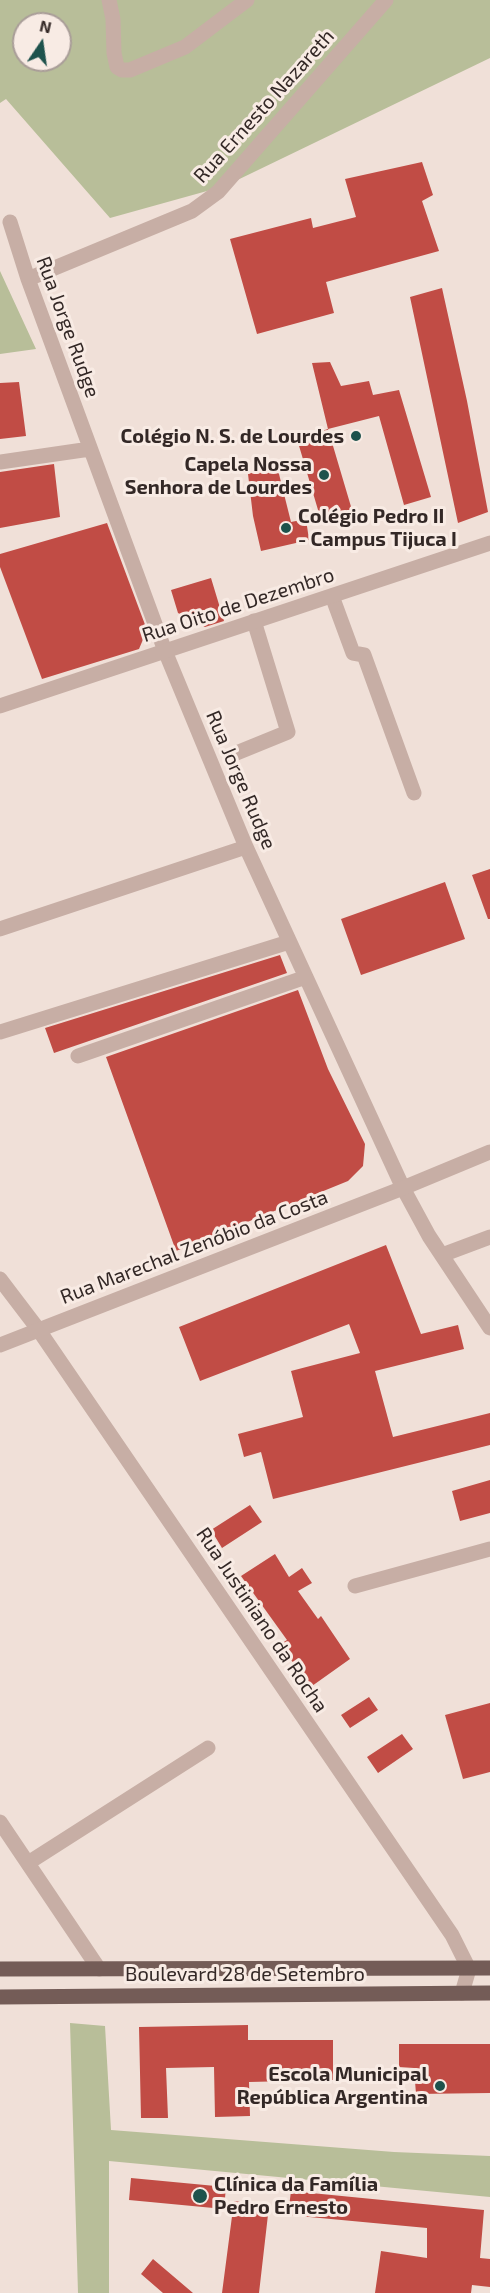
<!DOCTYPE html>
<meta charset="utf-8">
<style>
body{margin:0}
#map{position:relative;width:490px;height:2293px;overflow:hidden;background:#f0e0d8;font-family:"Exo 2",sans-serif}
canvas{display:block}
.north{position:absolute;left:12px;top:12px;width:60px;height:60px;box-sizing:border-box;background:#f8ebe4;border:2px solid #a99d98;border-radius:50%;rotate:13deg;font-size:16px;font-weight:700;line-height:24px;text-align:center;color:#332826}
.north::after{content:'';display:block;margin:auto;width:21px;height:27px;background:#1e524c;clip-path:polygon(50% 0,100% 100%,50% 72%,0 100%)}
</style>
<div id="map">
<canvas width="490" height="2293"></canvas>
<div class="north">N</div>
</div>
<script>
const c = document.querySelector('canvas').getContext('2d');
c.lineJoin = 'round';
function paint(path, color) { c.fillStyle = color; c.fill(path, 'evenodd'); }
const shape = rows => new Path2D(rows.map(r => 'M' + r).join(''));
function strokePath(path, color, width, dash) { c.strokeStyle = color; c.lineWidth = width; c.lineCap = dash ? 'butt' : 'round'; c.setLineDash(dash || []); c.stroke(path); }
function drawText(font, color, halo, rows, align = 'center') {
  c.font = font + ' "Exo 2",sans-serif'; c.lineWidth = 6; c.setLineDash([]); c.textBaseline = 'middle'; c.strokeStyle = halo; c.fillStyle = color; for (const [text, x, y, turn = 0] of rows) {
    c.save(); c.translate(x, y); c.rotate((+turn || 0) * Math.PI / 180); c.textAlign = isNaN(turn) ? turn : align; if (halo) c.strokeText(text, 0, 0); c.fillText(text, 0, 0); c.restore();
  }
}
const green = shape([
 [0,0,490,0,490,58,225,186,110,218,6,99,0,103],
 [24,24,60,24,60,60,24,60],
 [0,271,36,349,0,354],
 [70,2023,105,2026,111,2130,394,2152,490,2156,490,2197,109,2161,109,2293,78,2293]
]);
const building = shape([
 [422,162,433,195,422,201,439,251,326,282,334,313,257,334,230,239,311,218,313,228,356,217,345,179],
 [442,288,467,401,488,512,458,523,410,297],
 [330,362,341,386,369,381,373,395,399,390,431,497,404,505,379,416,328,429,312,363],
 [19,382,26,436,0,439,0,383],
 [328,429,352,510,321,520,297,439],
 [54,464,60,517,0,528,0,472],
 [277,466,291,522,306,519,309,540,261,551,253,516,248,474],
 [107,523,147,630,139,649,42,679,0,567,0,554],
 [211,578,224,621,205,627,178,613,171,590],
 [490,869,490,919,488,919,472,875],
 [445,882,465,939,361,975,341,919],
 [280,955,287,973,54,1053,45,1028],
 [298,990,328,1069,365,1144,363,1166,348,1181,176,1251,106,1057],
 [386,1245,421,1334,458,1325,464,1349,375,1371,393,1437,490,1413,490,1445,273,1499,261,1452,244,1457,238,1434,303,1417,291,1371,360,1353,349,1324,200,1381,179,1327],
 [490,1480,490,1513,460,1521,452,1491],
 [250,1505,262,1522,222,1548,211,1530],
 [275,1554,289,1577,302,1568,312,1583,298,1591,318,1619,321,1616,350,1659,312,1686,279,1645,287,1640,241,1576],
 [369,1697,378,1710,350,1728,341,1715],
 [490,1703,490,1772,463,1779,445,1715],
 [402,1734,413,1749,378,1773,367,1757],
 [248,2025,248,2040,333,2040,333,2080,249,2082,250,2116,215,2117,214,2067,166,2068,168,2118,141,2118,139,2027],
 [399,2044,490,2044,490,2093,416,2094,414,2068,399,2067],
 [131,2178,226,2187,224,2209,129,2200],
 [291,2191,484,2210,480,2258,490,2259,490,2287,472,2285,471,2293,375,2293,381,2251,427,2258,427,2228,288,2215],
 [234,2201,269,2206,259,2293,222,2293],
 [153,2259,193,2293,163,2293,141,2274]
]);
const minor = shape([
 [109,0,113,19,114,53,117,67,122,70,130,70,185,47,247,0],
 [10,222,28,279,165,651,246,847,403,1188,429,1236,490,1328],
 [28,279,192,211,218,192,386,0],
 [0,462,90,449],
 [332,596,353,653,364,655,414,793],
 [234,754,288,732,254,621],
 [0,929,246,847],
 [0,1032,289,942],
 [78,1056,306,977],
 [442,1255,490,1237],
 [0,1279,38,1329,452,1935,469,1969,462,1993],
 [355,1586,490,1549],
 [0,1822,99,1969],
 [28,1863,208,1748]
]);
const tertiary = shape([
 [0,706,490,543],
 [0,1345,403,1188,490,1152]
]);
const primary = shape([
 [0,1969,490,1968],
 [0,1997,490,1993]
]);
const markers = [
 [356,436,6,"#1e524c"],
 [324,475,6,"#1e524c"],
 [286,528,6,"#1e524c"],
 [440,2086,6,"#1e524c"],
 [200,2196,8,"#1e524c"]
];
const streetNames = [
 ["Rua Ernesto Nazareth",264,106,-48],
 ["Rua Jorge Rudge",68,327,70],
 ["Rua Oito de Dezembro",238,605,-18],
 ["Rua Jorge Rudge",241,780,67],
 ["Rua Marechal Zenóbio da Costa",194,1247,-21],
 ["Rua Justiniano da Rocha",262,1620,56],
 ["Boulevard 28 de Setembro",245,1974]
];
const poiNames = [
 ["Colégio N. S. de Lourdes",344,436],
 ["Capela Nossa",312,464],
 ["Senhora de Lourdes",312,487],
 ["Colégio Pedro II",298,516,"left"],
 ["- Campus Tijuca I",298,539,"left"],
 ["Escola Municipal",428,2074],
 ["República Argentina",428,2097],
 ["Clínica da Família",214,2184,"left"],
 ["Pedro Ernesto",214,2207,"left"]
];
paint(green, '#b8be99');
paint(building, '#c14c45');
strokePath(minor, '#c7aea5', 15);
strokePath(tertiary, '#c7aea5', 15);
strokePath(primary, '#745c57', 15);
for (const [x, y, r, color] of markers) { const dot = new Path2D(); dot.arc(x, y, r, 0, 2 * Math.PI); c.fillStyle = color; c.fill(dot); strokePath(dot, '#f8ebe4', 2); }
drawText('20px', '#332826', '#f8ebe4', streetNames);
drawText('bold 20px', '#332826', '#f8ebe4', poiNames, 'right');
</script>
